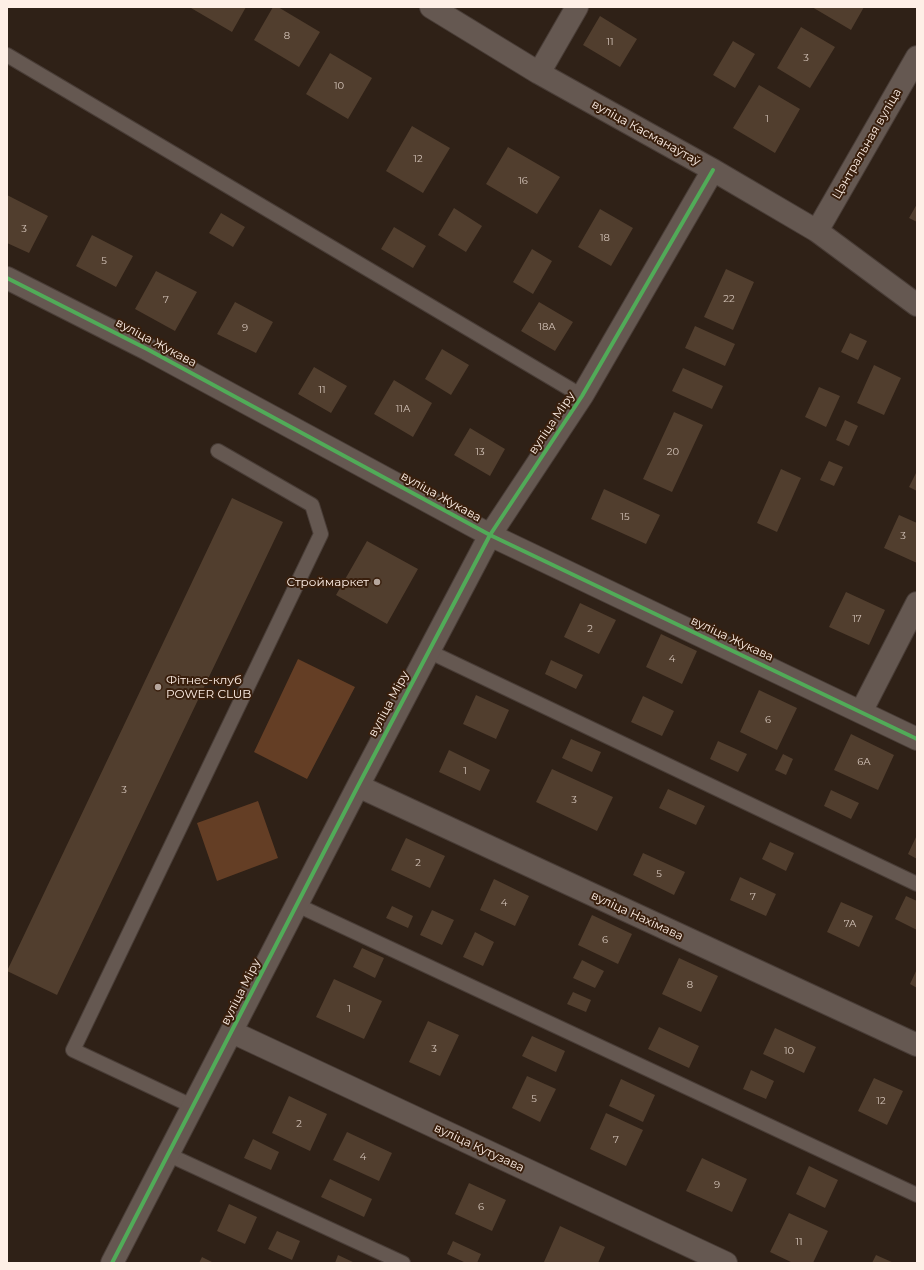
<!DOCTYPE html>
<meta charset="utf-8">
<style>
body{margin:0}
#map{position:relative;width:924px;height:1270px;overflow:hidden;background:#2f2117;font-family:Montserrat,sans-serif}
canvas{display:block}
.frame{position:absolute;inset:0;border:8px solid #feefe6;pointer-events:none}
</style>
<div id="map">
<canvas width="924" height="1270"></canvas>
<div class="frame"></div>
</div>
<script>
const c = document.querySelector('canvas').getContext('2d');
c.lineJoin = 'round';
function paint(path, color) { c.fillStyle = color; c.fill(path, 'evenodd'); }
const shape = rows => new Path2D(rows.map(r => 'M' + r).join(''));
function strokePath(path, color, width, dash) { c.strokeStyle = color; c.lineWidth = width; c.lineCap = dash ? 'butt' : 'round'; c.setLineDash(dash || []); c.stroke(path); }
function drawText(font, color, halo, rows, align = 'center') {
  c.font = font + ' Montserrat,sans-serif'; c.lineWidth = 4; c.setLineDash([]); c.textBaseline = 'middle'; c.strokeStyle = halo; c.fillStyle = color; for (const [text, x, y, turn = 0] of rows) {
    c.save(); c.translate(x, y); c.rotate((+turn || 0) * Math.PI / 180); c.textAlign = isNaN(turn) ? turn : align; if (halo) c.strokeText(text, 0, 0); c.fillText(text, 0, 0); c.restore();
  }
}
const green = shape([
 [298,659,355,687,307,779,254,752],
 [258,801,278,858,217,881,197,823]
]);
const building = shape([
 [192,7,246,7,232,32,191,8],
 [273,7,278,7,320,32,299,67,254,40],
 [812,7,864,7,851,30],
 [600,16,637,39,620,67,583,45],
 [801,27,835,47,810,88,777,68],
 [733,41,755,54,735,88,713,75],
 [330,53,372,78,348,119,306,94],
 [759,85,800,109,775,153,733,128],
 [412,126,450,148,423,193,386,171],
 [508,147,560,177,537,214,486,184],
 [7,195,48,216,29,253,7,243],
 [917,204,917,222,909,218],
 [454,208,482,226,466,252,438,235],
 [600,209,633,228,611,266,578,247],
 [221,213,245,227,233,247,209,233],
 [394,227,426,246,413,268,381,249],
 [92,235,133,256,116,287,76,266],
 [532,249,552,261,533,294,513,282],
 [726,269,754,282,733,330,704,317],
 [156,271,197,292,175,331,135,309],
 [235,302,273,322,256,353,217,334],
 [539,302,573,322,555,351,521,331],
 [695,326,735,344,725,366,685,348],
 [850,333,867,341,858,360,841,352],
 [442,349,469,365,451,395,425,379],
 [874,365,901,378,884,415,857,403],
 [314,367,347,386,331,413,298,394],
 [683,368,723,386,712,409,672,391],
 [394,380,432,403,413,437,374,414],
 [819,387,840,396,826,427,805,417],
 [674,412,703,425,672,492,643,479],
 [845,420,858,426,849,446,836,440],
 [470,428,505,449,490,476,454,455],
 [829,461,843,467,834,486,820,480],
 [781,469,801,478,777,532,757,523],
 [917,471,917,491,909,487],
 [604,489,660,515,646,544,591,519],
 [232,498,283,522,57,995,7,971],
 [899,515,917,523,917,563,884,548],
 [367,541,418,569,387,624,336,595],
 [846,592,885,610,869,645,829,627],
 [580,603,616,620,599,654,564,637],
 [661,634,697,651,682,684,646,667],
 [551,660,583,675,576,689,545,674],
 [759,690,797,708,777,750,740,732],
 [476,695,509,710,496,739,463,724],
 [643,696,674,711,662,736,631,722],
 [851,734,894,755,878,790,834,770],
 [571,739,601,752,592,772,562,758],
 [718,741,747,754,738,772,710,759],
 [449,750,490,770,480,791,439,772],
 [783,754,793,759,786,775,775,770],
 [552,769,613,797,597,831,536,802],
 [668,789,705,806,696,825,659,808],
 [831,790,859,803,851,819,824,806],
 [917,835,917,859,908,854],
 [406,838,445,856,430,888,391,870],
 [770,842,794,853,786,871,762,859],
 [643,853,685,872,674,895,633,875],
 [740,877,776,894,766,916,730,900],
 [494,879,529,896,515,926,480,910],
 [906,896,917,901,917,930,895,919],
 [841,902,873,916,859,947,827,932],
 [392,906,413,916,408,928,386,918],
 [432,910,454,920,442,945,420,935],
 [592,915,632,934,618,964,578,945],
 [475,932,494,942,483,966,463,957],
 [362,948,384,958,375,978,353,967],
 [679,958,718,976,701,1012,662,994],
 [582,960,604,971,595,988,573,978],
 [917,969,917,988,910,984],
 [334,979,382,1001,364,1039,316,1017],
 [573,992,591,1000,586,1012,567,1004],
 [428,1021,459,1035,440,1076,409,1062],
 [659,1027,699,1046,689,1068,648,1049],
 [775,1028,816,1047,804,1073,763,1054],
 [532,1036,565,1051,556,1072,522,1056],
 [751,1070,774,1081,766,1099,743,1089],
 [527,1076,556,1089,540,1122,512,1108],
 [874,1078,903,1091,887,1125,858,1111],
 [621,1079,655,1095,643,1122,609,1106],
 [289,1096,327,1114,310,1151,272,1133],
 [606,1113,643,1130,626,1166,590,1149],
 [347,1132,392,1153,379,1181,333,1160],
 [253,1139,279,1152,271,1170,244,1158],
 [702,1158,747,1179,732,1212,686,1191],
 [809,1166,838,1180,825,1208,796,1194],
 [330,1179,372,1199,364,1217,321,1197],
 [469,1183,506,1200,492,1231,455,1214],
 [229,1204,257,1217,245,1244,217,1231],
 [789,1213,828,1231,813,1263,793,1263,770,1252],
 [560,1226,605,1247,598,1263,547,1263,544,1262],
 [277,1231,300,1241,292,1260,268,1249],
 [453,1241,481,1254,477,1263,466,1263,447,1254],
 [338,1255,355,1263,335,1263],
 [876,1255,894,1263,872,1263],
 [202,1257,214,1263,199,1263]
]);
const lane = shape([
 [7,55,582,396],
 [428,651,917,884],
 [297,905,917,1195],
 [192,1106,73,1050,321,534,312,505,218,451],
 [167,1154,403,1263]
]);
const street = shape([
 [431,7,539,73,713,170,817,231,917,305],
 [539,73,577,7],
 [817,231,917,57],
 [7,278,147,349,490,535,917,739],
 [861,712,917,603],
 [358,786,917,1045],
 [232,1032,726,1263],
 [112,1263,358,786,490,535,582,396,713,170]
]);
const cycleway = shape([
 [7,278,147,349,490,535,917,739],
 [112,1263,358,786,490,535,582,396,713,170]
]);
const markers = [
 [377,582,4,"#b6a79e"],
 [158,687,4,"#b6a79e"]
];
const numberNames = [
 ["8",287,36],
 ["11",610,42],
 ["3",806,58],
 ["10",339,86],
 ["1",767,119],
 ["12",418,159],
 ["16",523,181],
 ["3",24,229],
 ["18",605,238],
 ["5",104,261],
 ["22",729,299],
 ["7",166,300],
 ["18А",547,327],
 ["9",245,328],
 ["11",322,390],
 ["11А",403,409],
 ["13",480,452],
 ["20",673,452],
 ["15",625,517],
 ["3",903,536],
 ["17",857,619],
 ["2",590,629],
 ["4",672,659],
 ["6",768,720],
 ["6А",864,762],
 ["1",465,771],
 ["3",124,790],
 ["3",574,800],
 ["2",418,863],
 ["5",659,874],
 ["7",753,897],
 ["4",504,903],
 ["7А",850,924],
 ["6",605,940],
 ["8",690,985],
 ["1",349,1009],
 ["3",434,1049],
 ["10",789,1051],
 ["5",534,1099],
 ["12",881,1101],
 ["2",299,1124],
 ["7",616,1140],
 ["4",363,1157],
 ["9",717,1185],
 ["6",481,1207],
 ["11",799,1242]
];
const streetNames = [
 ["вуліца Касманаўтаў",646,133,29],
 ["Цэнтральная вуліца",867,144,-60],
 ["вуліца Жукава",156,343,28],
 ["вуліца Міру",552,423,-56],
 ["вуліца Жукава",441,497,29],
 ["вуліца Жукава",732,639,25],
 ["вуліца Міру",389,704,-62],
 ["вуліца Нахімава",637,916,25],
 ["вуліца Міру",241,992,-63],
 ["вуліца Кутузава",479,1148,25]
];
const poiNames = [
 ["Строймаркет",369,582],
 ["Фітнес-клуб",166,680,"left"],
 ["POWER CLUB",166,694,"left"]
];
paint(green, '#643e25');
paint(building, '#513e2e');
strokePath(lane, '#493d37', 16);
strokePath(street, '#493d37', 24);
strokePath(lane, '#655851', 14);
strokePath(street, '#655851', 22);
strokePath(cycleway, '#51ab58', 4);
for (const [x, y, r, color] of markers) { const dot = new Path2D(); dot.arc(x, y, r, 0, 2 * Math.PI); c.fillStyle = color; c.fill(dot); strokePath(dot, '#391f0d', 1.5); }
drawText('10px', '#d3c3b8', null, numberNames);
drawText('12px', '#feefe6', '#391f0d', streetNames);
drawText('12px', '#feefe6', '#391f0d', poiNames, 'right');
</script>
